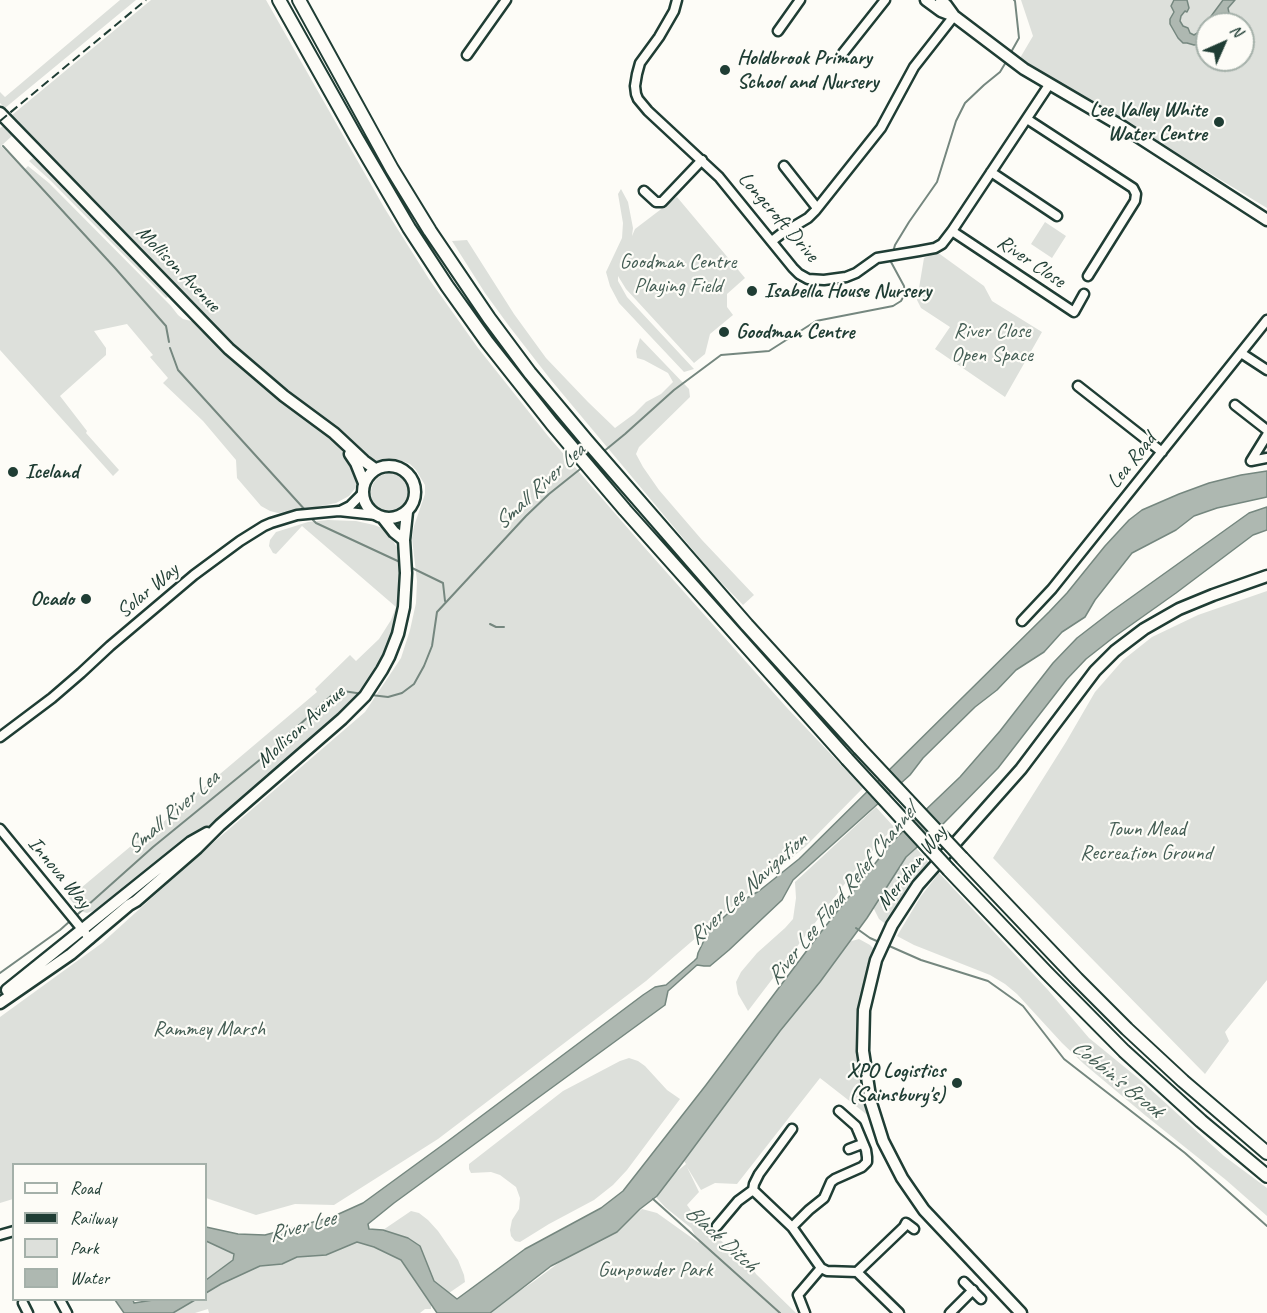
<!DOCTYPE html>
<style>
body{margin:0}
#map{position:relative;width:1267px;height:1313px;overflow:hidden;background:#fdfcf7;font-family:Caveat,sans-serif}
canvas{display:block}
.legend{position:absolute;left:12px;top:1163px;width:195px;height:138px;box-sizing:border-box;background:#fdfcf7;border:2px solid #a4b0a9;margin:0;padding:8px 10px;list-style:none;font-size:18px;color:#1f3d34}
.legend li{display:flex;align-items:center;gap:12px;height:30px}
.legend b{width:30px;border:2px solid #a4b0a9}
.north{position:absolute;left:1195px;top:12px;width:60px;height:60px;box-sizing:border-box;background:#fdfcf7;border:2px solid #a4b0a9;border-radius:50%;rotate:45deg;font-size:16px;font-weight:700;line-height:24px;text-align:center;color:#1f3d34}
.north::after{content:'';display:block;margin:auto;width:21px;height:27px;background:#1f3d34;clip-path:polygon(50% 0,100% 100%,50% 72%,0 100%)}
</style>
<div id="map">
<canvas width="1267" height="1313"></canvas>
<ul class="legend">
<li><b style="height:8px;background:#fdfcf7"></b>Road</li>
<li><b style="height:8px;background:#1f3d34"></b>Railway</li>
<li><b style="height:16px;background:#dde0db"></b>Park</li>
<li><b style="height:16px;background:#aeb8b1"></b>Water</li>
</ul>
<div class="north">N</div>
</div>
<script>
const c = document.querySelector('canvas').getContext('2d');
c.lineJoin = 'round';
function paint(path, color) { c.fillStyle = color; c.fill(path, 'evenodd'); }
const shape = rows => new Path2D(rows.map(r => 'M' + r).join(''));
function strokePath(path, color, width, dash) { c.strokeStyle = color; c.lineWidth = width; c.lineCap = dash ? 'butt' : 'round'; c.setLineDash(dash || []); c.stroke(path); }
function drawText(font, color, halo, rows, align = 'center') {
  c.font = font + ' Caveat,sans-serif'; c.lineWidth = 4.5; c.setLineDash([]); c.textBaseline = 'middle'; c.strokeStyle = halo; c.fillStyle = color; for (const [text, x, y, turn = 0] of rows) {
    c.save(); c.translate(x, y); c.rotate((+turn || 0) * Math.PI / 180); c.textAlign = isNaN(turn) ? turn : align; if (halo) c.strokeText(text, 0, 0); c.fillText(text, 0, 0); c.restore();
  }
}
const green = shape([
 [120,0,136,0,5,108,0,103,0,92,5,97],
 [151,0,266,0,385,209,429,279,478,348,548,436,644,547,788,709,863,788,805,847,743,897,646,981,438,1139,334,1205,295,1204,256,1215,206,1198,206,1164,14,1164,13,1199,0,1203,0,1017,102,943,199,855,365,712,401,658,410,630,416,603,417,581,412,538,414,526,425,494,425,485,416,470,410,464,399,460,388,459,376,461,371,460,365,455,351,439,336,425,301,400,247,356,208,318,12,115],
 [1021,0,1267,0,1267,208,1020,58,1033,36],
 [1207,24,1243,24,1243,60,1207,60],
 [3,126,12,136,1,146,24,170,28,166,49,183,171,306,178,315,183,319,195,322,237,364,256,381,276,398,324,431,340,447,354,469,357,478,357,486,349,496,336,503,291,512,278,513,270,511,261,506,237,478,236,460,203,421,163,383,168,378,150,357,153,355,127,324,94,331,106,348,106,355,60,396,87,431,86,433,119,470,113,476,0,350,0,128],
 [33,158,168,297,166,298,51,181,29,161],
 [621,189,628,202,633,228,632,236,635,229,677,197,745,278,727,294,727,307,733,315,710,334,705,354,694,363,626,289,618,276,618,281,627,297,694,369,684,372,619,303,610,286,606,272,622,238,623,223,618,194],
 [1045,222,1066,236,1052,258,1031,244],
 [467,240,514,314,546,358,588,402,615,428,634,414,646,402,661,394,673,382,668,373,644,360,637,358,636,351,640,338,689,389,690,397,639,447,636,454,643,467,659,490,702,540,754,595,743,605,713,574,551,380,509,326,485,293,452,241],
 [937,252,984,286,992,301,1042,332,1005,397,935,349,950,327,921,308,917,300,924,258],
 '371 493a20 20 0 1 1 40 0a20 20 0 1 1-40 0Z',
 [328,520,356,521,374,525,382,528,390,535,400,553,402,578,399,615,391,644,379,667,365,688,351,705,202,832,101,908,87,913,80,911,69,898,137,841,149,834,317,692,315,689,350,655,356,661,379,639,391,620,396,607,302,526,276,554,273,553,269,546,270,540,276,532,308,522],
 [1267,591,1267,980,1225,1032,1229,1041,1205,1074,993,858,1066,742,1095,692,1123,660,1152,637,1198,615],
 [876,807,894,827,856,869,748,1011,738,994,736,982,741,972,757,953,785,928,793,919,796,898,795,882],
 [916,848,930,864,911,886,887,925,879,919,873,907,906,857],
 [939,873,1048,990,1089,1038,1138,1078,1224,1156,1267,1188,1267,1216,1226,1180,1146,1116,1084,1064,1062,1043,1017,994,1005,984,990,975,914,945,897,936,921,896],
 [859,939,870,945,875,950,871,957,863,993,863,1081,870,1117,820,1078,737,1184,715,1183,701,1190,687,1167,699,1192,687,1205,699,1222,751,1266,756,1274,796,1313,486,1313,533,1282,572,1253,617,1230,642,1209,657,1213,699,1243,691,1228,665,1207,653,1194,663,1183,686,1164,684,1161,780,1031,820,982,848,942],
 [629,1058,638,1061,645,1066,667,1090,680,1099,627,1170,613,1185,594,1200,549,1224,520,1242,515,1241,511,1236,510,1230,512,1220,519,1209,520,1198,516,1187,500,1175,491,1172,471,1173,469,1169,469,1164,563,1091,620,1061],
 [411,1211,419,1213,428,1220,438,1231,458,1260,464,1275,465,1282,449,1293,434,1281,420,1246,383,1230],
 [206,1241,234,1254,233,1260,206,1280],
 [357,1242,374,1247,401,1259,431,1305,431,1309,425,1309,420,1313,209,1313,208,1309,195,1313,173,1313,195,1300,206,1300,206,1293,220,1284,260,1266,282,1264,297,1257,326,1255]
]);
const water = shape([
 [1174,0,1187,0,1189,8,1187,12,1185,11,1181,16,1180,21,1183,26,1188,28,1190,33,1194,35,1199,32,1201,26,1206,23,1223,0,1235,0,1228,8,1229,13,1227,17,1222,19,1221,18,1216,24,1207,24,1207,35,1204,41,1201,44,1194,45,1187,43,1183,43,1178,38,1170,24,1170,19,1174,12,1171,6,1174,0],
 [1267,471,1267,497,1217,508,1194,516,1176,530,1132,553,1095,600,1085,617,1062,632,1044,652,1016,670,997,690,975,707,923,758,910,775,793,880,782,900,729,950,710,966,704,966,697,965,668,991,665,1005,394,1203,368,1224,369,1229,383,1230,408,1238,420,1246,434,1281,457,1299,525,1249,601,1208,623,1191,706,1085,817,937,892,842,960,777,1000,731,1053,663,1077,638,1112,611,1249,513,1267,507,1267,530,1253,535,1176,593,1114,637,1086,659,1067,679,998,768,943,824,906,857,867,918,820,982,780,1031,680,1166,657,1196,640,1209,617,1232,551,1266,490,1313,437,1313,401,1260,374,1247,357,1242,326,1255,297,1257,282,1264,260,1266,221,1284,206,1293,206,1280,233,1260,234,1254,206,1241,206,1227,238,1234,265,1235,332,1217,363,1203,448,1141,643,995,655,987,666,985,694,961,697,958,698,953,708,932,740,902,759,891,799,859,1049,612,1067,593,1105,546,1129,520,1142,510,1179,494,1209,483,1241,475,1267,471],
 [115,1300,133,1300,134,1303,153,1300,195,1300,173,1313,124,1313,115,1300]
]);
const stream = shape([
 [1010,54,1019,38,1015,1,1014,0],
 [3,146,115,268,166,326,169,342],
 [893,252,895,245,909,222,937,182,956,121,965,103,984,85,1000,72,1006,62],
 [170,348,178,370,306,511],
 [603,452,625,434,674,390,721,355,769,351,816,321,893,306,901,301,905,294,904,286,891,262,892,257],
 [309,516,316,523,402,563],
 [410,567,443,583,445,601],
 [490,624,496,627,504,627],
 [371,695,388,697,402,693,414,684,424,666,432,646,437,612,526,516,549,494,584,466],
 [856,928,870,938,879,942],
 [887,945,921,960,988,981,1023,1006,1064,1059,1185,1153,1267,1226],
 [0,973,60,930,153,847,273,749,332,695,343,691,363,694],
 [653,1199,780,1313]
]);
const minor = shape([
 [677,0,674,11,659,37,640,63,637,74,635,86,636,94,638,99,648,111,719,177,793,268,799,274,808,279,824,280,846,277,856,273,877,258,919,251,935,248,942,244,952,231,1049,85],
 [778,31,800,0],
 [843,53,885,0],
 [467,55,506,0],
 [1027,119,1133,188,1136,194,1135,201,1088,276],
 [784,166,817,208],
 [991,172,1057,216],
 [644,191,656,202,662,202,702,160],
 [952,231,1074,312,1084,294],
 [772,241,781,234,808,218,815,211,881,128,914,67,954,16],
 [1241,353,1267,370],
 [1078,386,1162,452],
 [1235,405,1267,430],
 [1267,435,1251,461,1267,458],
 [340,511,350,506,362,494],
 [1022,621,1052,589,1267,320],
 [0,737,52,698,81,673,110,646,194,575,240,541,264,526,271,523,297,515,339,511,376,515],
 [0,829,90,939],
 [849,1149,862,1144],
 [753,1190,792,1227,821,1268,827,1271,857,1272,899,1313],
 [717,1226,738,1201,753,1190,754,1184,759,1174,792,1129],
 [792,1227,809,1210,824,1198,831,1182,835,1179,862,1167,867,1162,867,1157,866,1150,856,1126,839,1111],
 [0,1235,14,1231],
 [857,1272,904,1227,906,1223,914,1229],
 [964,1282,981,1299],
 [60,1300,67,1313],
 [23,1303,28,1313],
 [805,1313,798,1295,821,1268],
 [950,1313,973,1290]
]);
const major = shape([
 [926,0,941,11,954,16,1024,69,1123,127,1267,220],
 [941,0,946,5,954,16],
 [0,113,229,349,284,396,334,433,364,461,375,469],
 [350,454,356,463,364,483],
 '363 492a26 26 0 1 1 52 0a26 26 0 1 1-52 0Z',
 [383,518,394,532,404,540],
 [7,990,191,842,207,833],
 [0,1003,71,954,129,905,136,901,197,848,220,825,342,719,365,696,382,670,389,657,398,634,404,607,406,573,404,540,407,512],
 [1021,1313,924,1210,902,1178,883,1141,871,1103,863,1051,864,1010,876,960,892,925,918,885,1021,769,1095,671,1115,651,1144,629,1179,609,1213,595,1267,576]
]);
const highway = shape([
 [279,0,356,137,409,228,447,286,487,342,552,424,625,510,847,759],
 [299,0,392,169,430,231,489,318,530,373,587,441,747,625,859,748],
 [962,858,1077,979,1127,1029,1183,1081,1267,1153],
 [949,870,1046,972,1124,1051,1201,1121,1267,1176]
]);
const rail = shape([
 [0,121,146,0]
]);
const highwayBridge = shape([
 [859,748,962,858],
 [847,759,949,870]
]);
const markers = [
 [725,70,6,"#1f3d34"],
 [1219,122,6,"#1f3d34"],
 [752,291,6,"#1f3d34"],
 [724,332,6,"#1f3d34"],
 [13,472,6,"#1f3d34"],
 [86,599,6,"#1f3d34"],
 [957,1083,6,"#1f3d34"]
];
const poiNames = [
 ["Holdbrook Primary",737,58],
 ["School and Nursery",737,82],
 ["Lee Valley White",1207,110,"right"],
 ["Water Centre",1207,134,"right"],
 ["Isabella House Nursery",764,291],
 ["Goodman Centre",736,332],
 ["Iceland",25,472],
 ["Ocado",74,599,"right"],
 ["XPO Logistics",945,1071,"right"],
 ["(Sainsbury's)",945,1095,"right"]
];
const streetNames = [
 ["Longcroft Drive",778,217,49],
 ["River Close",1031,262,34],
 ["Mollison Avenue",178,269,46],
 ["Lea Road",1132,461,-51],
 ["Solar Way",148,591,-40],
 ["Mollison Avenue",301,727,-42],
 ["Meridian Way",912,868,-52],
 ["Innova Way",59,873,50]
];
const parkNames = [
 ["Goodman Centre",678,262],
 ["Playing Field",678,286],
 ["River Close",992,331],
 ["Open Space",992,355],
 ["Town Mead",1146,829],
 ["Recreation Ground",1146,853],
 ["Rammey Marsh",209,1029],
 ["Gunpowder Park",655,1270]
];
const waterNames = [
 ["Small River Lea",540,487,-43],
 ["Small River Lea",173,813,-41],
 ["River Lee Navigation",748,889,-43],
 ["River Lee Flood Relief Channel",842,895,-51],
 ["Cobbin's Brook",1117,1079,39],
 ["River Lee",302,1227,-15],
 ["Black Ditch",721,1239,42]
];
paint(green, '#dde0db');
paint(water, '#aeb8b1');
strokePath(water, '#75877f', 1.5);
strokePath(stream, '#75877f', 2);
strokePath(minor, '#1f3d34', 13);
strokePath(major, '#1f3d34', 15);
strokePath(highway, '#1f3d34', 16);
strokePath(minor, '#fdfcf7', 8);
strokePath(major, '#fdfcf7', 10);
strokePath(highway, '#fdfcf7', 12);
strokePath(rail, '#1f3d34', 2, [9, 4.5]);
strokePath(highwayBridge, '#1f3d34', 16, []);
strokePath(highwayBridge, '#fdfcf7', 12);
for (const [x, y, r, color] of markers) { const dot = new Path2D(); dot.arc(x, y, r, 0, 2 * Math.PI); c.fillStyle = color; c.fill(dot); strokePath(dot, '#fdfcf7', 2); }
drawText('bold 21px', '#1f3d34', '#fdfcf7', poiNames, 'left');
drawText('21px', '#1f3d34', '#fdfcf7', streetNames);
drawText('21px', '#455e55', '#fdfcf7', parkNames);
drawText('italic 22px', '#435c53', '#fdfcf7', waterNames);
</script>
